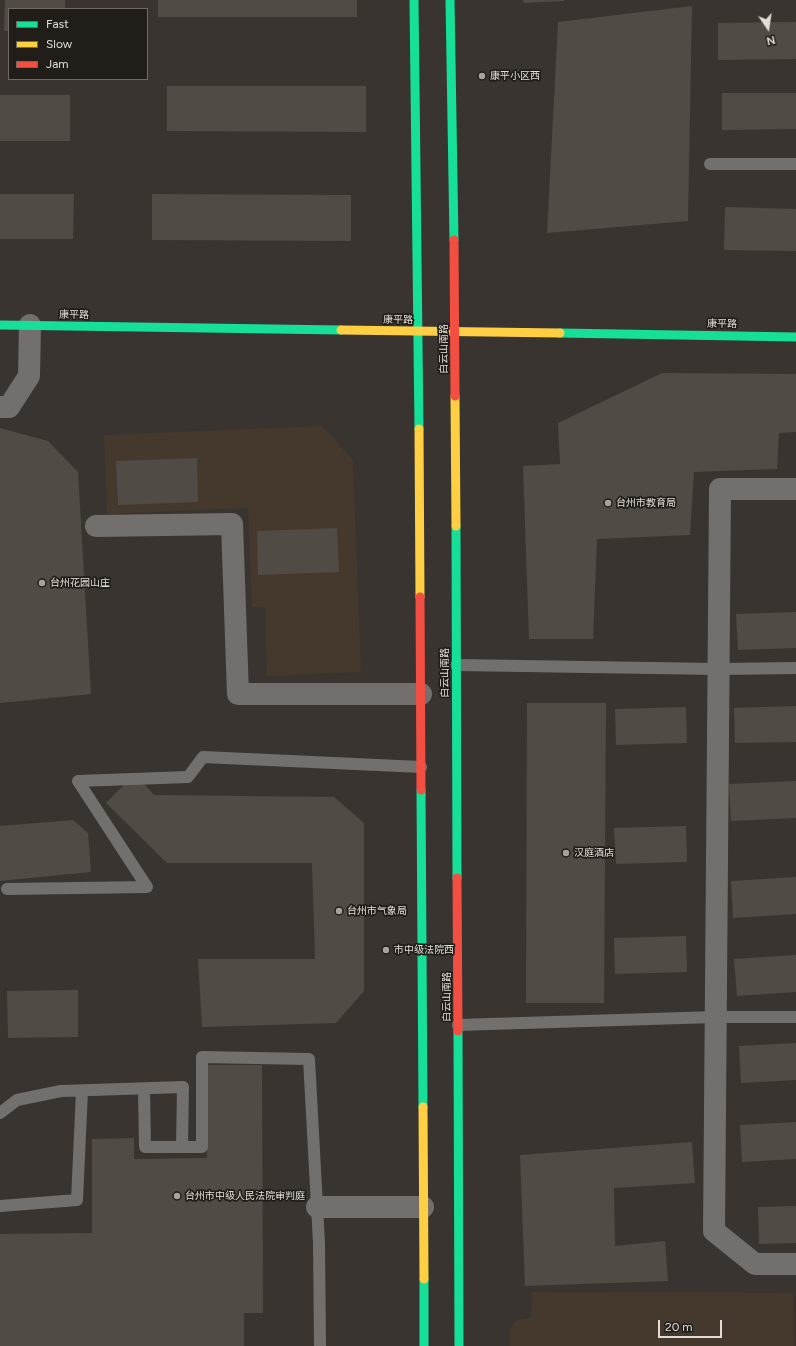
<!DOCTYPE html>
<meta charset="utf-8">
<style>
body{margin:0}
#map{position:relative;width:796px;height:1346px;overflow:hidden;background:#393430;font-family:Figtree,sans-serif}
canvas{display:block}
.legend{position:absolute;left:8px;top:8px;width:140px;height:72px;box-sizing:border-box;background:#211d19;border:1px solid #6f6a65;margin:0;padding:5px 7px;list-style:none;font-size:12px;color:#e3ddd8}
.legend li{display:flex;align-items:center;gap:8px;height:20px}
.legend b{width:20px;border:1px solid #6f6a65}
.north{position:absolute;left:748px;top:8px;width:40px;height:40px;-webkit-text-stroke:3px #211d19;paint-order:stroke;rotate:167deg;font-size:11px;font-weight:700;line-height:16px;text-align:center;color:#e3ddd8}
.north::after{content:'';display:block;margin:auto;width:14px;height:18px;background:#e3ddd8;clip-path:polygon(50% 0,100% 100%,50% 72%,0 100%)}
.scale{position:absolute;left:658px;top:1320px;width:64px;height:18px;box-sizing:border-box;border:2px solid #e3ddd8;border-top:0;padding-left:5px;font-size:12px;line-height:14px;white-space:nowrap;color:#e3ddd8;-webkit-text-stroke:3px #211d19;paint-order:stroke}
</style>
<div id="map">
<canvas width="796" height="1346"></canvas>
<ul class="legend">
<li><b style="height:5px;background:#16e098"></b>Fast</li>
<li><b style="height:5px;background:#ffcf43"></b>Slow</li>
<li><b style="height:5px;background:#f24e42"></b>Jam</li>
</ul>
<div class="north">N</div>
<div class="scale">20 m</div>
</div>
<script>
const c = document.querySelector('canvas').getContext('2d');
c.lineJoin = 'round';
function paint(path, color) { c.fillStyle = color; c.fill(path, 'evenodd'); }
const shape = rows => new Path2D(rows.map(r => 'M' + r).join(''));
function strokePath(path, color, width, dash) { c.strokeStyle = color; c.lineWidth = width; c.lineCap = dash ? 'butt' : 'round'; c.setLineDash(dash || []); c.stroke(path); }
function drawText(font, color, halo, rows, align = 'center') {
  c.font = font + ' Figtree,"Noto Sans SC",sans-serif'; c.lineWidth = 3.5; c.setLineDash([]); c.textBaseline = 'middle'; c.strokeStyle = halo; c.fillStyle = color; for (const [text, x, y, turn = 0] of rows) {
    c.save(); c.translate(x, y); c.rotate((+turn || 0) * Math.PI / 180); c.textAlign = isNaN(turn) ? turn : align; if (halo) c.strokeText(text, 0, 0); c.fillText(text, 0, 0); c.restore();
  }
}
const built = shape([
 [322,426,353,460,361,672,267,676,265,607,252,607,248,508,107,514,104,435],
 [532,1292,793,1293,794,1346,510,1346,510,1330,515,1321,531,1317]
]);
const building = shape([
 [5,0,65,0,65,9,9,9,9,31,4,31],
 [158,0,357,0,357,17,158,17],
 [523,0,564,0,564,1,524,3],
 [692,6,688,221,547,233,558,22],
 [796,22,796,59,718,60,718,23],
 [167,86,366,86,366,132,167,131],
 [722,93,796,93,796,129,722,130],
 [0,95,70,95,70,141,0,141],
 [0,194,74,194,73,239,0,239],
 [152,194,351,195,351,241,152,240],
 [725,207,796,209,796,251,724,250],
 [662,373,796,374,796,432,779,433,777,469,694,472,690,535,597,539,593,639,529,639,523,466,560,464,558,423],
 [0,428,48,441,78,472,91,694,0,703],
 [197,458,198,502,118,505,116,461],
 [337,528,339,572,258,575,257,531],
 [796,612,796,648,738,650,736,614],
 [527,703,606,703,604,1003,526,1003],
 [796,706,796,742,735,743,734,708],
 [686,707,687,743,616,745,615,709],
 [128,781,141,781,154,795,334,797,364,823,364,991,336,1023,202,1027,198,959,315,959,312,863,167,863,106,803],
 [796,781,796,818,731,821,729,784],
 [73,820,88,833,91,872,0,881,0,826],
 [686,826,687,862,616,864,614,828],
 [796,877,796,914,733,918,731,881],
 [686,936,687,972,615,974,614,938],
 [796,955,796,992,737,996,734,959],
 [78,990,78,1037,8,1038,7,991],
 [796,1043,796,1080,741,1083,739,1046],
 [207,1065,262,1065,263,1313,244,1313,244,1346,0,1346,0,1234,92,1233,92,1139,134,1138,134,1159,207,1158],
 [796,1122,796,1159,742,1162,740,1125],
 [692,1142,695,1183,614,1188,615,1246,665,1241,668,1281,525,1286,520,1155],
 [796,1206,796,1243,759,1244,758,1207]
]);
const lane = shape([
 [710,164,796,164],
 [456,665,718,669,796,668],
 [7,889,147,887,78,781,188,777,203,757,421,767],
 [458,1025,715,1017,796,1017],
 [144,1089,145,1147,182,1147],
 [0,1113,17,1100,61,1091,183,1087,182,1147,202,1147,202,1057,309,1059,319,1243,320,1346],
 [0,1206,77,1200,82,1091]
]);
const street = shape([
 [0,407,9,407,29,376,30,325],
 [796,489,720,489,714,1231,755,1264,796,1264],
 [96,526,232,524,238,694,421,694],
 [317,1207,423,1207]
]);
const fast = shape([
 [414,0,419,429],
 [450,0,454,240],
 [0,325,341,330],
 [560,333,796,337],
 [456,526,457,878],
 [421,790,423,1107],
 [458,1031,459,1346],
 [424,1279,424,1346]
]);
const slow = shape([
 [341,330,560,333],
 [455,396,456,526],
 [419,429,420,597],
 [423,1107,424,1279]
]);
const jam = shape([
 [454,240,455,396],
 [420,597,421,790],
 [457,878,458,1031]
]);
const markers = [
 [482,76,4,"#a8a29d"],
 [608,503,4,"#a8a29d"],
 [42,583,4,"#a8a29d"],
 [566,853,4,"#a8a29d"],
 [339,911,4,"#a8a29d"],
 [386,950,4,"#a8a29d"],
 [177,1196,4,"#a8a29d"]
];
const poiNames = [
 ["康平小区西",490,76],
 ["台州市教育局",616,503],
 ["台州花园山庄",50,583],
 ["汉庭酒店",574,853],
 ["台州市气象局",347,911],
 ["市中级法院西",394,950],
 ["台州市中级人民法院审判庭",185,1196]
];
const streetNames = [
 ["康平路",74,315,1],
 ["康平路",398,320,1],
 ["康平路",722,324,1],
 ["白云山南路",444,349,-90],
 ["白云山南路",445,673,-90],
 ["白云山南路",447,997,-90]
];
paint(built, '#45382d');
paint(building, '#514b46');
strokePath(lane, '#726f6c', 12);
strokePath(street, '#726f6c', 22);
strokePath(fast, '#16e098', 9);
strokePath(slow, '#ffcf43', 9);
strokePath(jam, '#f24e42', 9);
for (const [x, y, r, color] of markers) { const dot = new Path2D(); dot.arc(x, y, r, 0, 2 * Math.PI); c.fillStyle = color; c.fill(dot); strokePath(dot, '#211d19', 1.5); }
drawText('10px', '#e3ddd8', '#211d19', poiNames, 'left');
drawText('10px', '#e3ddd8', '#211d19', streetNames);
</script>
